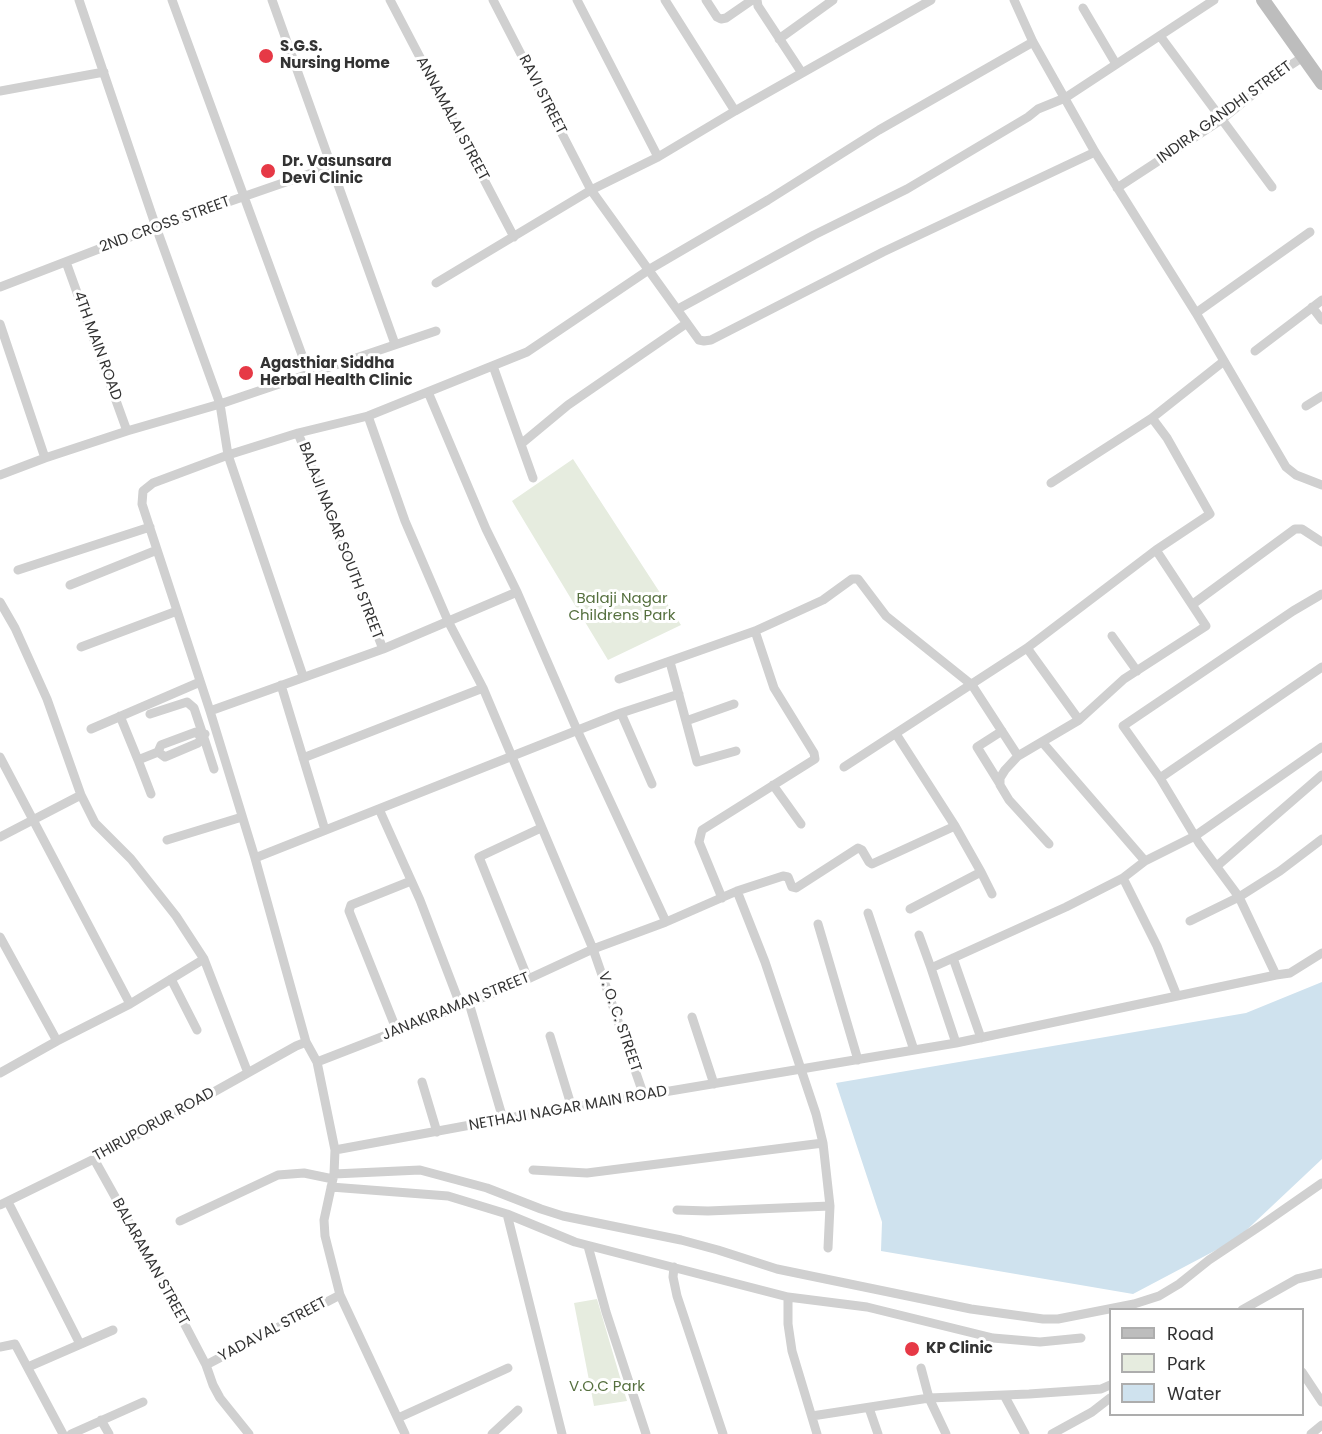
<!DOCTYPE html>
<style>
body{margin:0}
#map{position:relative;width:1322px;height:1434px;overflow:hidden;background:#fff;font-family:Poppins,sans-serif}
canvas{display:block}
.legend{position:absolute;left:1109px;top:1308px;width:195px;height:108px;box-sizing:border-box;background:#fff;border:2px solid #adadad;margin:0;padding:8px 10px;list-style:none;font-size:18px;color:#333}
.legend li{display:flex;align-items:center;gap:12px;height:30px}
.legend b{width:30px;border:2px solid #adadad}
</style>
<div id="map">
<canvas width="1322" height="1434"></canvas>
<ul class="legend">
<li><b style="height:8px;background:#bdbdbd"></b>Road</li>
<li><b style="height:16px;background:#e6ecdf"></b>Park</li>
<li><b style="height:16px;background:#cfe2ee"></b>Water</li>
</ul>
</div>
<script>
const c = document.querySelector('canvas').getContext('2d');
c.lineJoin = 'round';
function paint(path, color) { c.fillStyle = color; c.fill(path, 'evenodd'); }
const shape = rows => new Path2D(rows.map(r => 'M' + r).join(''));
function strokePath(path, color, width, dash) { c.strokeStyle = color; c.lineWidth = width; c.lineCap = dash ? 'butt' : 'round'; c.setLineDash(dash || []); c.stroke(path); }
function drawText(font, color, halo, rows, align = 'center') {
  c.font = font + ' Poppins,sans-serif'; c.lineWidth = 6; c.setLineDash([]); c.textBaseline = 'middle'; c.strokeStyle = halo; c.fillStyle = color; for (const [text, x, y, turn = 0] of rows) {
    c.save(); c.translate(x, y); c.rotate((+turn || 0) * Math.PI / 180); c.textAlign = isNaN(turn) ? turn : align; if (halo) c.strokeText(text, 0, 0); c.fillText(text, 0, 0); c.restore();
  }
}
const green = shape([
 [573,459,681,625,608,660,512,501],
 [597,1299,627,1401,594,1406,574,1303]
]);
const water = shape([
 [1322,982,1322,1159,1237,1239,1133,1294,881,1251,882,1222,836,1083,1246,1013]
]);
const street = shape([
 [79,0,156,227,220,404,228,455,303,676],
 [172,0,309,374],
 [272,0,395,344],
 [390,0,514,237],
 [493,0,591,190,699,340,704,341,711,340,883,252,1095,152],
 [577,0,658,157],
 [665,0,735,111],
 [706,0,717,17,721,19,726,18,752,0],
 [757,0,758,6,802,73],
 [1014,0,1033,42,1095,152,1196,313,1286,467,1296,475,1322,485],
 [1083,8,1116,64],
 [1160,36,1272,187],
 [779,39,833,0],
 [0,91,104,72],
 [1117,188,1221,120,1283,70,1303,57],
 [66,262,127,431],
 [436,283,591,190,658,157,735,111,931,0],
 [0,287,156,227,332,166],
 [1312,307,1322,320],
 [678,309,814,235,907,189,1028,117,1038,109,1065,98,1214,0],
 [1196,313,1310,232],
 [0,324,45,458],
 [1255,351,1322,300],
 [493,366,533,478],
 [428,392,486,529,517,592,577,730,666,922],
 [1306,406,1322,396],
 [368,416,405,521,448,621,483,688,593,949,644,1096],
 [298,433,383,649],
 [521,444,568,405,687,323],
 [0,475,45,458,127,431,220,404,436,331],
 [1051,483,1152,418,1224,361],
 [18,570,150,527],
 [70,585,157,550],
 [0,602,15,628,47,699,81,795,95,823,131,859,176,916,204,959,248,1073],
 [1193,604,1295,529,1302,529,1322,542],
 [1112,636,1137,671],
 [81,647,177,611],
 [670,662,697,762,736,751],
 [619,679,755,631,823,600,852,579,858,579,886,616,972,685,1018,756,1079,720,1027,648],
 [281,685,325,830],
 [210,711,383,649,517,592],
 [621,713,652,784],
 [150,714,187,702,194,708,203,735,205,734],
 [120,716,138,760,158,752,161,745,196,732,200,736,203,735,214,769],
 [1079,720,1124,679,1206,626,1156,550],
 [686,721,734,704],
 [91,729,200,682],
 [1043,743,1145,861],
 [158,752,165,757,198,743,201,739,200,736],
 [1018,756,1005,770,1000,778,1000,785,1009,800,1049,844],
 [0,757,130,1004],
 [303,758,483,688],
 [138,760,151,794],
 [844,767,1027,648,1156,550,1210,514,1167,438,1152,418],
 [1160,778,1322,667],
 [1000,784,977,747,1002,731],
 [773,785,801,824],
 [379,809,420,900,461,1007],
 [955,826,981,872],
 [0,837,81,795],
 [167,840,242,817],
 [255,858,621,713,679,694],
 [1217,866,1322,775],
 [1123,878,1157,946,1177,996],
 [722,898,699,842,702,830,815,759,814,753,774,688,755,631],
 [910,909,981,872,992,894],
 [868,913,914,1050],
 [1190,921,1239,897,1280,871,1322,839],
 [818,924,858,1060],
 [919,935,931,968],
 [0,937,57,1041],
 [953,958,981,1038],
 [1276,975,1290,973,1322,953],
 [171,979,197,1030],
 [528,979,479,857,541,828],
 [469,1003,503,1119],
 [692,1017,714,1084],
 [397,1031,349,911,351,905,411,881],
 [550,1036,572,1108],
 [956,1043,931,968,1066,907,1123,878,1145,861,1195,836,1322,747],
 [317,1062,469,1003,528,979,593,949,666,922,737,891,783,876,788,877,792,887,796,888,858,848,862,850,869,862,872,864,955,826,896,734],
 [0,1073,57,1041,130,1004,204,959],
 [422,1082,437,1132],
 [335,1150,503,1119,956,1043,1276,975,1239,897,1199,843,1160,778,1123,726,1293,611,1322,594],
 [94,1159,162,1281,206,1365],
 [533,1170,587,1173,823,1143,816,1114,765,962,737,891],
 [334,1174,420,1170,487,1188,541,1209,563,1216,681,1240,718,1250,777,1269,971,1309,1043,1319,1058,1319,1134,1304,1159,1296,1179,1284,1209,1260,1263,1224,1322,1183],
 [331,1187,448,1196,507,1214,575,1242,788,1297,867,1307,993,1338,1040,1342,1081,1338],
 [8,1202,80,1344],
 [0,1205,94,1159,296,1046,306,1042],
 [677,1210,708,1211,830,1206,823,1143],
 [507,1214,562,1434],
 [180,1221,278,1175,304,1173,333,1179],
 [588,1246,606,1312,646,1434],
 [828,1248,830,1206],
 [674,1267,673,1277,677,1296,723,1434],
 [788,1297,788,1324,792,1351,817,1434],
 [1242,1310,1297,1279,1322,1273],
 [0,1347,15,1344,63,1434],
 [28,1367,113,1330],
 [921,1368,929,1398,946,1434],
 [1302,1372,1322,1402],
 [1004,1395,1025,1434],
 [869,1408,878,1434],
 [812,1416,929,1398,1029,1394,1101,1389,1110,1385],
 [398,1418,508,1368],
 [101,1420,109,1434],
 [71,1434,143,1402],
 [249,1434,220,1398,213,1385,206,1365,340,1295],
 [405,1434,340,1295,325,1236,324,1220,334,1174,335,1150,317,1062,306,1042,255,858,210,711,142,504,143,491,153,483,228,455,298,433,368,416,527,352,650,269,768,200,879,130,1033,42],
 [492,1434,518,1410],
 [1052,1434,1092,1412,1110,1398],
 [1311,1434,1322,1425]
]);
const secondary = shape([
 [1263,0,1322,83]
]);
const markers = [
 [266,56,8,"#e63946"],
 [268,171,8,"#e63946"],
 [246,373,8,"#e63946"],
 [912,1349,8,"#e63946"]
];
const poiNames = [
 ["S.G.S.",280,47],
 ["Nursing Home",280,64],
 ["Dr. Vasunsara",282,162],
 ["Devi Clinic",282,179],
 ["Agasthiar Siddha",260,364],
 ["Herbal Health Clinic",260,381],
 ["KP Clinic",926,1349]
];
const streetNames = [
 ["RAVI STREET",542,95,63],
 ["INDIRA GANDHI STREET",1225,113,-36],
 ["ANNAMALAI STREET",452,119,62],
 ["2ND CROSS STREET",165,225,-20],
 ["4TH MAIN ROAD",97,346,70],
 ["BALAJI NAGAR SOUTH STREET",340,541,69],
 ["JANAKIRAMAN STREET",456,1007,-22],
 ["V. O. C. STREET",619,1022,71],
 ["NETHAJI NAGAR MAIN ROAD",568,1109,-10],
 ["THIRUPORUR ROAD",154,1125,-29],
 ["BALARAMAN STREET",150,1262,61],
 ["YADAVAL STREET",273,1330,-28]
];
const parkNames = [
 ["Balaji Nagar",622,599],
 ["Childrens Park",622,616],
 ["V.O.C Park",607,1387]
];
paint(green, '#e6ecdf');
paint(water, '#cfe2ee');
strokePath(street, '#d0d0d0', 9);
strokePath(secondary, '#bdbdbd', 14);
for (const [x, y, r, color] of markers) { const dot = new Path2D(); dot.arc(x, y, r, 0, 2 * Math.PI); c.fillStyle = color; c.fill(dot); strokePath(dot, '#fff', 2); }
drawText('bold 15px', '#333', '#fff', poiNames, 'left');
drawText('15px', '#333', '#fff', streetNames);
drawText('15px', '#56703f', '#fff', parkNames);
</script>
